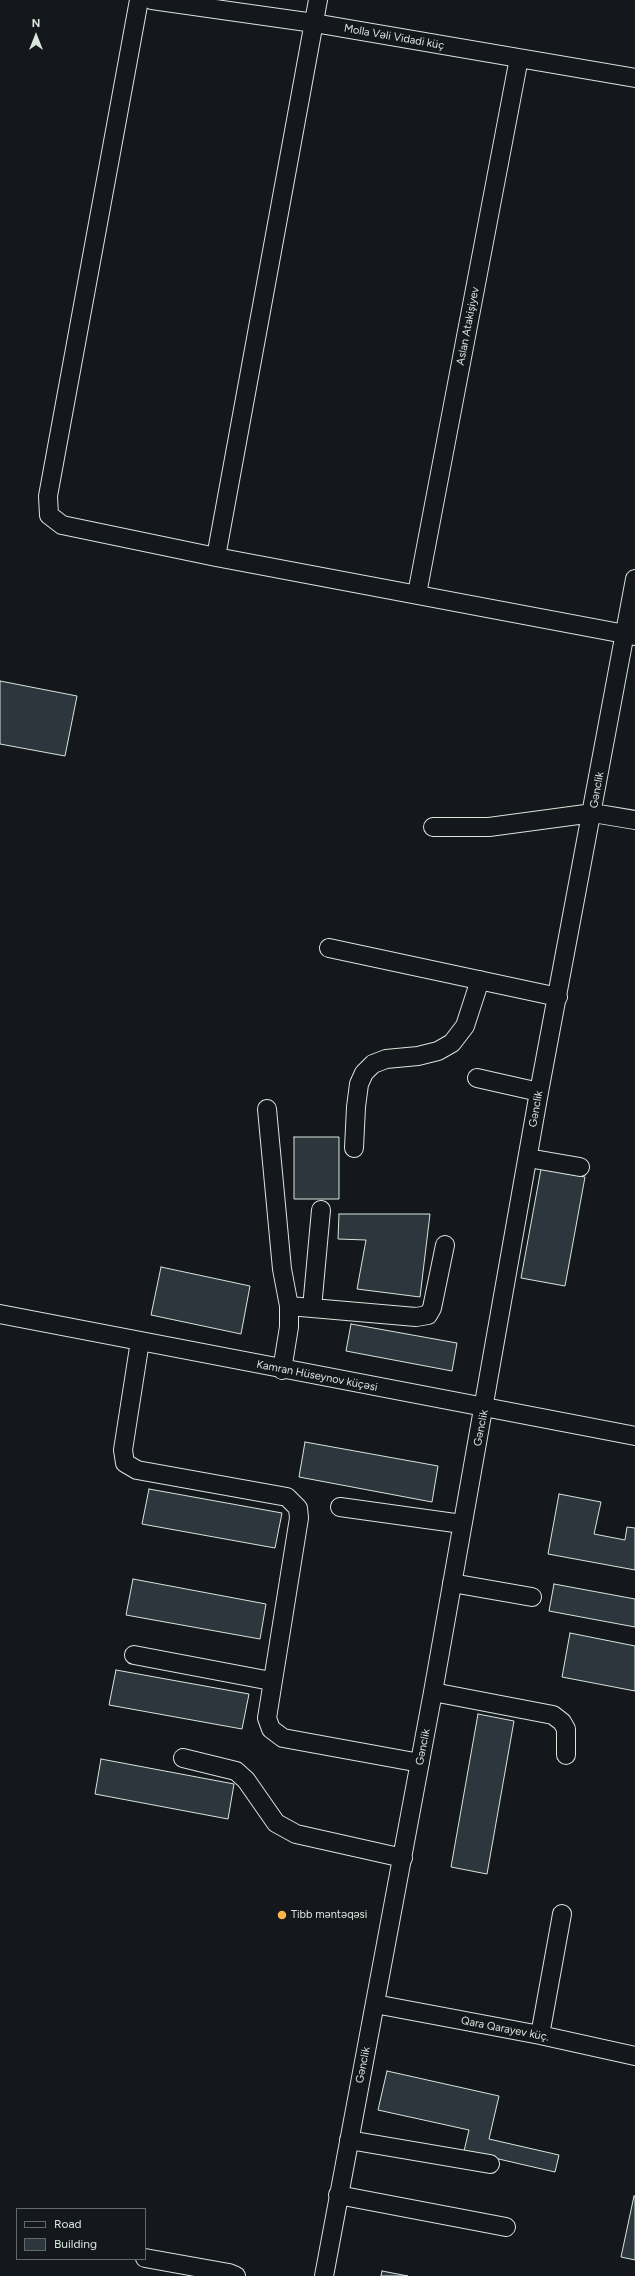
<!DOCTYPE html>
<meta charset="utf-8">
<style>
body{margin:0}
#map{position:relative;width:635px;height:2276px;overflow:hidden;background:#14181c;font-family:Figtree,sans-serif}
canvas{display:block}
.legend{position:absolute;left:16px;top:2208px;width:130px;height:52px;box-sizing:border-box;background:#14181c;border:1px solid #626a69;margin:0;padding:5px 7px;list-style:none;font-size:12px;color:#d8e6dc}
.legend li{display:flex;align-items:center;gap:8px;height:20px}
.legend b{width:20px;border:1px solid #626a69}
.north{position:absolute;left:16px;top:16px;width:40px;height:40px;-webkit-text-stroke:3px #14181c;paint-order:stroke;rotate:0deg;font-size:11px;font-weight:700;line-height:16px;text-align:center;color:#d8e6dc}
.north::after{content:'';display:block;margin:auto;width:14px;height:18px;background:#d8e6dc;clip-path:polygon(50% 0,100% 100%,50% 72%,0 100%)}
</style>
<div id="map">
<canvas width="635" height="2276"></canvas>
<ul class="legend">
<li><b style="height:5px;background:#14181c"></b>Road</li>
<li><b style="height:11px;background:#2c363c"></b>Building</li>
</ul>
<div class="north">N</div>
</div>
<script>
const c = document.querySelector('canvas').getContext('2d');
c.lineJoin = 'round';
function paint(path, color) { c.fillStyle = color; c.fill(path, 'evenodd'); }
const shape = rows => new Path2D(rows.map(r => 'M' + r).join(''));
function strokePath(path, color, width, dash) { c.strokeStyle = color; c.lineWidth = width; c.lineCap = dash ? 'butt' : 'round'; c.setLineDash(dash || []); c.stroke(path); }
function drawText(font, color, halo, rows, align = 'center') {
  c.font = font + ' Figtree,sans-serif'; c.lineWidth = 3; c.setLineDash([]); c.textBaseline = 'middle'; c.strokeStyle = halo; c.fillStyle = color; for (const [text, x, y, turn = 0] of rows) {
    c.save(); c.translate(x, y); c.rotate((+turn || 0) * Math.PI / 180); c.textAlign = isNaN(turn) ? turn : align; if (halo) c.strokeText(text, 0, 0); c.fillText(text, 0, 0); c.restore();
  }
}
const building = shape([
 [0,681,77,696,65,756,0,744,0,681],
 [294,1137,339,1137,339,1199,294,1199,294,1137],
 [541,1169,585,1177,565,1286,521,1278,541,1169],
 [339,1214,430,1214,420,1297,357,1289,366,1240,338,1239,339,1214],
 [161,1267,250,1286,241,1334,151,1315,161,1267],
 [351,1324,457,1343,452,1371,346,1351,351,1324],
 [305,1442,438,1466,432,1502,299,1477,305,1442],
 [149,1489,282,1513,275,1548,142,1524,149,1489],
 [559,1494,601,1502,594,1534,625,1540,627,1527,635,1528,635,1570,548,1554,559,1494],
 [133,1579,266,1604,260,1639,126,1615,133,1579],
 [554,1584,635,1599,635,1627,549,1611,554,1584],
 [570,1633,635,1646,635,1691,562,1677,570,1633],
 [116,1670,249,1694,242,1729,109,1705,116,1670],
 [478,1714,514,1721,487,1874,451,1867,478,1714],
 [101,1759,234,1784,228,1819,95,1794,101,1759],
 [387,2071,499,2096,489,2139,559,2155,555,2172,464,2151,469,2130,378,2110,387,2071],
 [634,2196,635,2196,635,2260,621,2257,634,2196],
 [382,2271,408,2276,381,2276,382,2271]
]);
const minor = shape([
 [139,0,48,496,49,515,62,525,216,557,635,636],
 [152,0,314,23,635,78],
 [216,557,318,0],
 [417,594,519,58],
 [433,827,489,827,593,813,635,820],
 [329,948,558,997],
 [477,1078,539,1092],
 [267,1109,282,1269,289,1306],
 [354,1148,356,1107,359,1084,364,1073,373,1064,386,1059,418,1056,438,1051,452,1043,465,1026,480,980],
 [528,1158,580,1167],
 [312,1308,321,1210],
 [0,1314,635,1436],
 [140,1341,123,1450,125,1463,137,1470,287,1497,298,1508,299,1518,267,1718,271,1729,283,1738,420,1763],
 [282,1370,289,1327,289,1306,416,1317,428,1315,432,1308,445,1245],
 [340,1507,462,1524],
 [452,1583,532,1597],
 [134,1655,271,1681],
 [433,1692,553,1715,562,1722,566,1729,566,1755],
 [183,1758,236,1771,246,1780,276,1823,296,1834,403,1858],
 [375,2004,540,2035,635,2056],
 [540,2035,562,1914],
 [349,2140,490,2164],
 [338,2195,506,2227],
 [145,2258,229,2273,236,2276],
 [324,2276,433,1692,539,1092,635,579]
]);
const markers = [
 [282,1915,5,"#ffb74d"]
];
const streetNames = [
 ["Molla Vəli Vidadi küç",394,37,10],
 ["Aslan Atakişiyev",468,326,-79],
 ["Gənclik",597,790,-80],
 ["Gənclik",536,1109,-80],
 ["Kamran Hüseynov küçəsi",317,1376,11],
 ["Gənclik",481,1428,-79],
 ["Gənclik",423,1747,-79],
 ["Qara Qarayev küç.",505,2029,11],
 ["Gənclik",363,2065,-79]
];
const poiNames = [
 ["Tibb məntəqəsi",291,1915]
];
paint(building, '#2c363c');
strokePath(building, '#d8e6dc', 1);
strokePath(minor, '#d8e6dc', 20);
strokePath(minor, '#14181c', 18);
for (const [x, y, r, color] of markers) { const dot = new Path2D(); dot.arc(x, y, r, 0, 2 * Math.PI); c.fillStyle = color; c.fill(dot); strokePath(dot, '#14181c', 1.5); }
drawText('11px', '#d8e6dc', '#14181c', streetNames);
drawText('11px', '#d8e6dc', '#14181c', poiNames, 'left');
</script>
